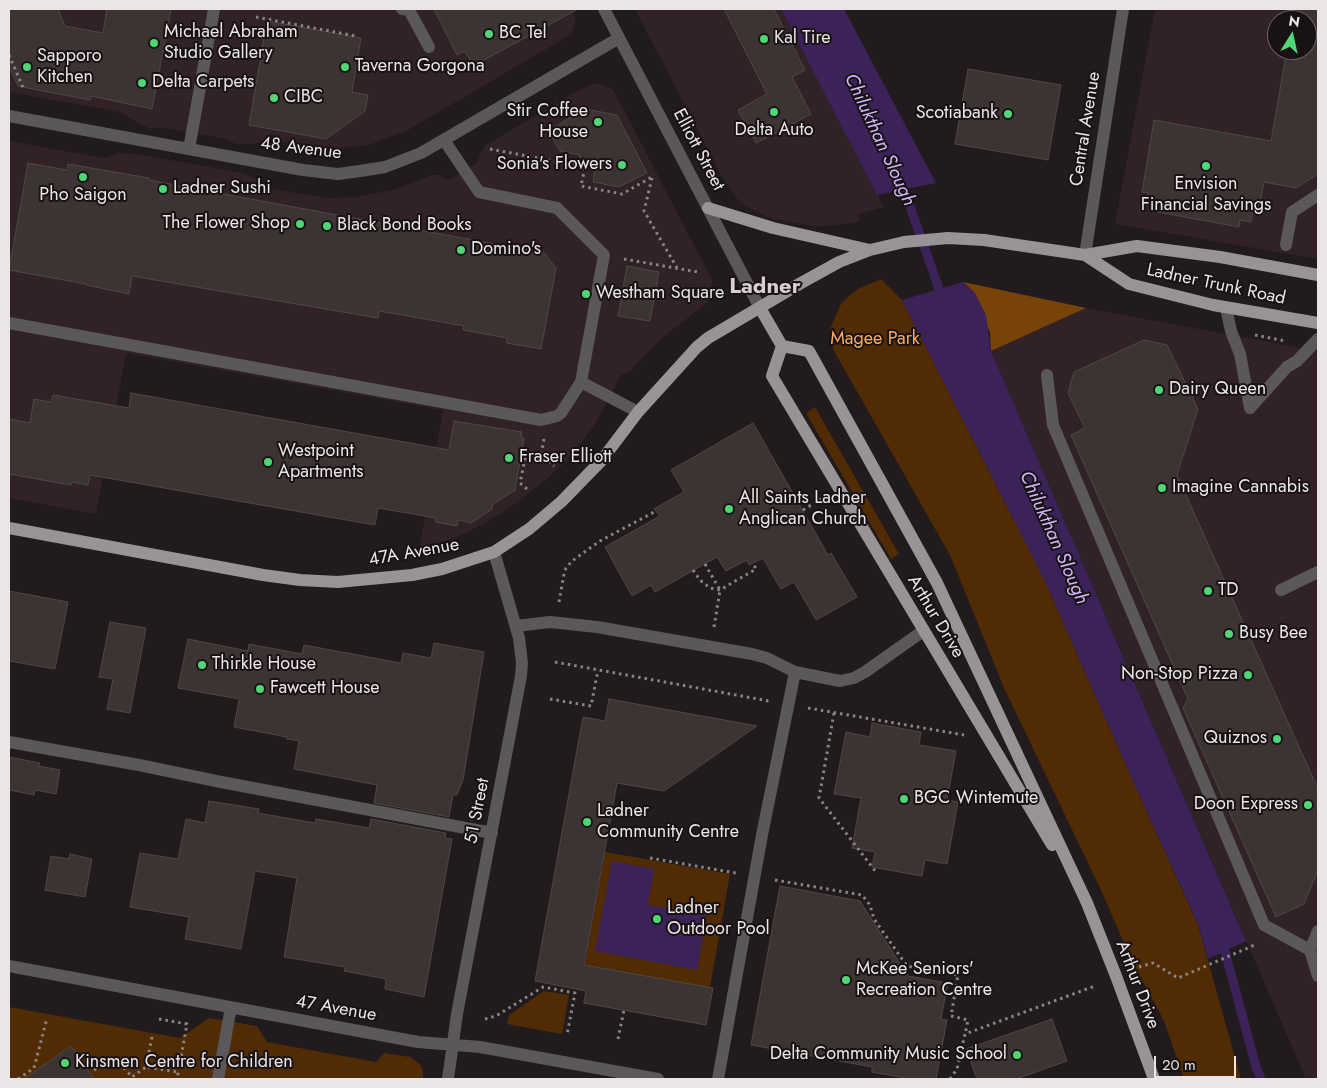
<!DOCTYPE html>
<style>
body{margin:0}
#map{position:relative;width:1327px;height:1088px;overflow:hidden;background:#221b1d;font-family:Jost,sans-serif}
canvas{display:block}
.frame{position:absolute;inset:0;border:10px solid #ebe5e6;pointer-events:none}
.north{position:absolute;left:1267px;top:10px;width:50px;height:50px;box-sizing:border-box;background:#191214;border:1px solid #6d6668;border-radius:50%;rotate:10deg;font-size:14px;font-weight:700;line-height:20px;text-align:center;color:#ebe5e6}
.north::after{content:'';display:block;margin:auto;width:18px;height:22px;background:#4fd675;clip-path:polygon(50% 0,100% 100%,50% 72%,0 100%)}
.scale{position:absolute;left:1154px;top:1056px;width:82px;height:22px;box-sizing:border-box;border:2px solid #ebe5e6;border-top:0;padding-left:6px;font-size:15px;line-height:18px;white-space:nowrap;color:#ebe5e6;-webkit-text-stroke:4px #191214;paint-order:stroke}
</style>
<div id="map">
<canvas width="1327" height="1088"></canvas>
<div class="frame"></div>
<div class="north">N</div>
<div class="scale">20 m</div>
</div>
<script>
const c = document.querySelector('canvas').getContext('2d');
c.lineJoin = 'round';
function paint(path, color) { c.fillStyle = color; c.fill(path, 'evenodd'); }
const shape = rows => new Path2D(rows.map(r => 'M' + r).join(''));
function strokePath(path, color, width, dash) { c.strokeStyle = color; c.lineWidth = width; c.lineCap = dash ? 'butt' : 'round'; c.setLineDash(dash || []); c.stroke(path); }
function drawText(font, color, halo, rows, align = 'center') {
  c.font = font + ' Jost,sans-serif'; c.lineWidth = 4; c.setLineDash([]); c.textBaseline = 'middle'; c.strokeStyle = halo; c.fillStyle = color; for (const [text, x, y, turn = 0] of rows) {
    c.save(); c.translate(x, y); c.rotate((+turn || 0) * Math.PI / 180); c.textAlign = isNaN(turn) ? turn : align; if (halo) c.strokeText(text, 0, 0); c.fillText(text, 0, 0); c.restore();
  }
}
const built = shape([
 [9,9,572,9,576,20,572,32,565,38,408,130,369,145,340,148,318,147,269,140,253,144,236,144,221,138,164,128,148,128,119,112,9,92],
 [635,9,781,9,884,207,858,214,860,222,825,226,812,226,769,218,747,207,738,200,723,179],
 [1155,9,1318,9,1318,259,1115,224],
 [1277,20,1307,20,1307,50,1277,50],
 [597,84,612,89,616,95,709,274,712,280,713,290,711,298,706,304,663,337,631,370,621,375,594,426,568,459,550,476,511,507,483,524,457,537,419,551,443,410,126,353,96,514,9,498,9,141,104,158,120,153,136,154,244,173,251,176,265,188,327,198,355,197,393,190,432,175,439,175,448,180,478,162,479,155,486,145,574,93,591,85],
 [1086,308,1318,351,1318,1079,1306,1079,991,351]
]);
const green = shape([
 [881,279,902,300,1045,581,1133,781,1198,925,1241,1079,1184,1079,1164,1021,1131,959,1100,888,1004,688,950,555,834,351,831,342,830,329,840,306,844,300,858,289],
 [815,407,899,554,891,559,806,413],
 [605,852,730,874,710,987,713,988,706,1025,583,1003,586,991,580,990],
 [544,991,569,995,562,1034,507,1024,509,1015],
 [9,1007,180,1038,209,1018,257,1026,267,1042,376,1062,384,1053,410,1057,420,1064,423,1071,423,1079,9,1079]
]);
const forest = shape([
 [963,282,1086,308,991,351,990,333,975,293]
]);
const water = shape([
 [781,9,844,9,936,183,877,195],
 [963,282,975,293,986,315,991,351,1246,941,1208,959,1198,924,1133,781,1045,581,902,300],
 [612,861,654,869,648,905,707,915,697,970,595,951]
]);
const stream = shape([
 [900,178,943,300],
 [1222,940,1256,1067,1261,1079]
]);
const building = shape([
 [9,9,58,9,65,26,103,33,107,9,171,9,152,109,91,96,90,100,18,86,9,66,9,9],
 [434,9,578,9,473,66,465,51,457,55,434,9],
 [724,9,774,9,805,70,792,77,811,114,756,143,738,110,767,94,724,9],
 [1295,9,1318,9,1318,174,1296,188,1264,182,1258,212,1253,211,1251,222,1240,220,1239,227,1158,212,1159,206,1147,204,1148,193,1142,192,1154,120,1271,141,1287,50,1307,50,1307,20,1293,20,1295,9],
 [267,21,361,38,352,92,368,95,365,111,326,139,249,125,267,21],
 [968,69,1061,85,1048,160,955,144,968,69],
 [585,109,617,115,647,173,619,187,593,182,595,167,579,163,580,155,560,151,548,131,585,109],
 [28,163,67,170,68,164,149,178,150,180,180,186,544,253,556,268,541,349,506,343,507,338,463,330,464,326,379,311,378,318,132,276,129,294,86,285,86,284,9,270,28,163],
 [627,266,659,272,650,321,618,316,627,266],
 [1144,340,1167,345,1198,409,1177,475,1318,789,1318,870,1304,904,1276,917,1183,708,1188,699,1071,435,1085,428,1068,393,1074,372,1144,340],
 [131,393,449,450,454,421,522,432,521,438,524,438,515,490,492,505,492,509,471,523,458,520,457,526,436,522,436,518,378,508,375,525,90,475,88,485,72,482,71,485,9,474,9,419,30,423,34,399,51,402,53,395,129,408,131,393],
 [753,423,828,555,831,553,857,597,816,620,794,582,781,589,763,558,749,565,747,560,726,571,717,557,655,592,651,585,632,596,605,547,660,516,654,509,684,492,671,470,753,423],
 [9,591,68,602,55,669,9,661,9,591],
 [110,622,146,628,130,713,107,709,113,679,99,677,110,622],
 [188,639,248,651,249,644,302,654,304,645,401,663,403,653,431,658,434,643,484,652,463,780,457,795,453,795,449,817,374,803,377,785,294,769,299,741,287,739,287,737,234,727,239,699,178,688,188,639],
 [609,699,757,726,664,791,617,783,584,965,713,988,706,1025,584,1003,586,991,535,981,583,717,605,721,609,699],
 [872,723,921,732,919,745,956,751,947,800,958,802,947,864,925,860,922,876,872,867,875,852,852,848,861,798,834,794,846,732,870,737,872,723],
 [9,757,40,763,39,766,60,770,56,794,35,790,34,795,9,790,9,757],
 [209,801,259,809,258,813,315,823,316,819,369,828,371,819,446,833,445,838,452,839,424,997,385,989,386,979,344,971,345,967,284,957,297,878,255,871,241,949,185,939,189,917,130,907,140,853,178,859,186,819,205,823,209,801],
 [70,854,92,859,85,897,45,890,51,856,69,859,70,854],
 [780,886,860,901,908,976,948,983,941,1019,947,1020,936,1079,911,1079,872,1072,872,1067,751,1045,780,886],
 [1052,1019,1067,1061,1016,1079,977,1079,966,1049,1052,1019],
 [71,1046,94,1079,24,1079,71,1046]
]);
const path = shape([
 [256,17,356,36],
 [9,55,24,90],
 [490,149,585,167,581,186,622,194,652,177],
 [652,178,644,211,677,268],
 [624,259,698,272],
 [1255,335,1286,341],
 [544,439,541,455,554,466],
 [527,489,520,483,526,454,541,457,541,455],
 [803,510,823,498],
 [705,564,720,590,714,627],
 [693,570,700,580,710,588,720,590,756,569,753,563],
 [559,602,564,574,566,568,572,561,600,541,656,511],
 [555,662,769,701],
 [550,699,591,706,598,670],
 [808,708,964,735],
 [834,713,819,798,876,872],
 [650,858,736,873],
 [775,880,862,895,870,905,874,919,907,966,958,975,951,1016,968,1020,965,1034],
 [1139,967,1153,963,1178,978,1257,944],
 [159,1019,187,1024,177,1079],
 [485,1019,496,1016,543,987,575,993,567,1035],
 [152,1037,146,1067,178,1072],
 [618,1039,624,1010],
 [94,1070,108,1063,114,1063,124,1068,132,1077,146,1067],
 [18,1079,34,1068,47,1018],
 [950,1079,957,1069,965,1034,1095,986]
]);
const minor = shape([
 [402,9,409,10,429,47],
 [604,9,760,308],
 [9,116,303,170,338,174,360,171,385,167,421,153,619,38],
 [444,140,479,192,557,208,604,255,581,382,638,412],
 [189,149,214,9],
 [1286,245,1292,212,1318,195],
 [1085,255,1123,9],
 [1226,308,1231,331,1240,354,1250,408],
 [9,323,541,420,557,416,561,413,581,382],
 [1047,375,1053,425,1264,925,1310,950],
 [1250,408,1287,367,1297,361,1318,339],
 [1281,590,1318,572],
 [516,626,550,622,597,627,752,654,767,658,795,672,840,681,854,678,865,672,923,631],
 [9,742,139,765,221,782,492,833],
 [1318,931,1310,950,1318,976],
 [9,966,418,1042,480,1047,658,1079],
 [218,1079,231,1007],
 [448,1079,457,1014,521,676,522,663,519,638,494,552],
 [718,1079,762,835,795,672]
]);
const major = shape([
 [708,208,773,228,870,250],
 [1085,255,1129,284,1213,305,1318,323],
 [760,308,782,346,809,351,937,583,1087,903,1116,976,1154,1079],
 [782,346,772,376,1052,845],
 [9,528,263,575,300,580,338,582,412,575,442,569,494,552,529,529,561,502,601,461,638,412,697,347,708,338,801,283,839,262,870,250,904,242,948,238,984,240,1085,255,1137,246,1220,257,1318,275]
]);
const markers = [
 [489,34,5,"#4fd675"],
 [764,39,5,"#4fd675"],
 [154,43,5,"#4fd675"],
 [27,67,5,"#4fd675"],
 [345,67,5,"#4fd675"],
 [142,83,5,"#4fd675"],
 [274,98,5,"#4fd675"],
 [774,112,5,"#4fd675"],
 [1008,114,5,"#4fd675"],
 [598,122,5,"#4fd675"],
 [622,165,5,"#4fd675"],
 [1206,166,5,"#4fd675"],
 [83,177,5,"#4fd675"],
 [163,189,5,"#4fd675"],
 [300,224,5,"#4fd675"],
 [327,226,5,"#4fd675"],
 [461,250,5,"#4fd675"],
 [586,294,5,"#4fd675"],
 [1159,390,5,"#4fd675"],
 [509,458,5,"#4fd675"],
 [268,462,5,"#4fd675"],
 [1162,488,5,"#4fd675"],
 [729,509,5,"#4fd675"],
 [1208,591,5,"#4fd675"],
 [1229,634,5,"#4fd675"],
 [202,665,5,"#4fd675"],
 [1248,675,5,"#4fd675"],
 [260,689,5,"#4fd675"],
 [1277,739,5,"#4fd675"],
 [904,799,5,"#4fd675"],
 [1308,805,5,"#4fd675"],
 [587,822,5,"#4fd675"],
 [657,919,5,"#4fd675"],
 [846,980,5,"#4fd675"],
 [1017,1055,5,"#4fd675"],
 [65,1063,5,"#4fd675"]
];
const poiNames = [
 ["Michael Abraham",164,33],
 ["Studio Gallery",164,54],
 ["BC Tel",499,34],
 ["Kal Tire",774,39],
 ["Sapporo",37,57],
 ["Kitchen",37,78],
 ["Taverna Gorgona",355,67],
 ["Delta Carpets",152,83],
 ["CIBC",284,98],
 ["Stir Coffee",588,112,"right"],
 ["House",588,133,"right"],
 ["Scotiabank",998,114,"right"],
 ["Delta Auto",774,131,"center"],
 ["Sonia's Flowers",612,165,"right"],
 ["Envision",1206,185,"center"],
 ["Financial Savings",1206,206,"center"],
 ["Ladner Sushi",173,189],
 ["Pho Saigon",83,196,"center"],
 ["The Flower Shop",290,224,"right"],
 ["Black Bond Books",337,226],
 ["Domino's",471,250],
 ["Westham Square",596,294],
 ["Dairy Queen",1169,390],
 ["Westpoint",278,452],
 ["Apartments",278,473],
 ["Fraser Elliott",519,458],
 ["Imagine Cannabis",1172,488],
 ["All Saints Ladner",739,499],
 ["Anglican Church",739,520],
 ["TD",1218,591],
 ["Busy Bee",1239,634],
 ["Thirkle House",212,665],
 ["Non-Stop Pizza",1238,675,"right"],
 ["Fawcett House",270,689],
 ["Quiznos",1267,739,"right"],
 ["BGC Wintemute",914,799],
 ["Doon Express",1298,805,"right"],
 ["Ladner",597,812],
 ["Community Centre",597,833],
 ["Ladner",667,909],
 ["Outdoor Pool",667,930],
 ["McKee Seniors'",856,970],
 ["Recreation Centre",856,991],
 ["Delta Community Music School",1007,1055,"right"],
 ["Kinsmen Centre for Children",75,1063]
];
const streetNames = [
 ["Central Avenue",1086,129,-81],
 ["48 Avenue",301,149,7],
 ["Elliott Street",698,150,62],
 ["Ladner Trunk Road",1216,285,12],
 ["47A Avenue",414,553,-10],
 ["Arthur Drive",935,617,59],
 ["51 Street",478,811,-79],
 ["Arthur Drive",1137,985,69],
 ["47 Avenue",336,1009,10]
];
const parkNames = [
 ["Magee Park",875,340]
];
const waterNames = [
 ["Chilukthan Slough",879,140,65],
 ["Chilukthan Slough",1053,538,66]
];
const districtNames = [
 ["Ladner",765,288]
];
paint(built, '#302226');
paint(green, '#502b04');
paint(forest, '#784309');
paint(water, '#3b2259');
strokePath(stream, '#3b2259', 9);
paint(building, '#3c3433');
strokePath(building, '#4f4745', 1);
strokePath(path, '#8a8485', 3, [2.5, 4]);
strokePath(minor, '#5b585a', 12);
strokePath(major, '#999398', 12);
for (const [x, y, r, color] of markers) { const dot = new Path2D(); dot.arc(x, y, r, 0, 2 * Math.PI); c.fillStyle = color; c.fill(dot); strokePath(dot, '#191214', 2); }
drawText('18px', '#ebe5e6', '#191214', poiNames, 'left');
drawText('18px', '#ebe5e6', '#191214', streetNames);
drawText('18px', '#fbab65', '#191214', parkNames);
drawText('italic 19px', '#d2b5fc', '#191214', waterNames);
drawText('bold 22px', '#d8cdd0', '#191214', districtNames);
</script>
